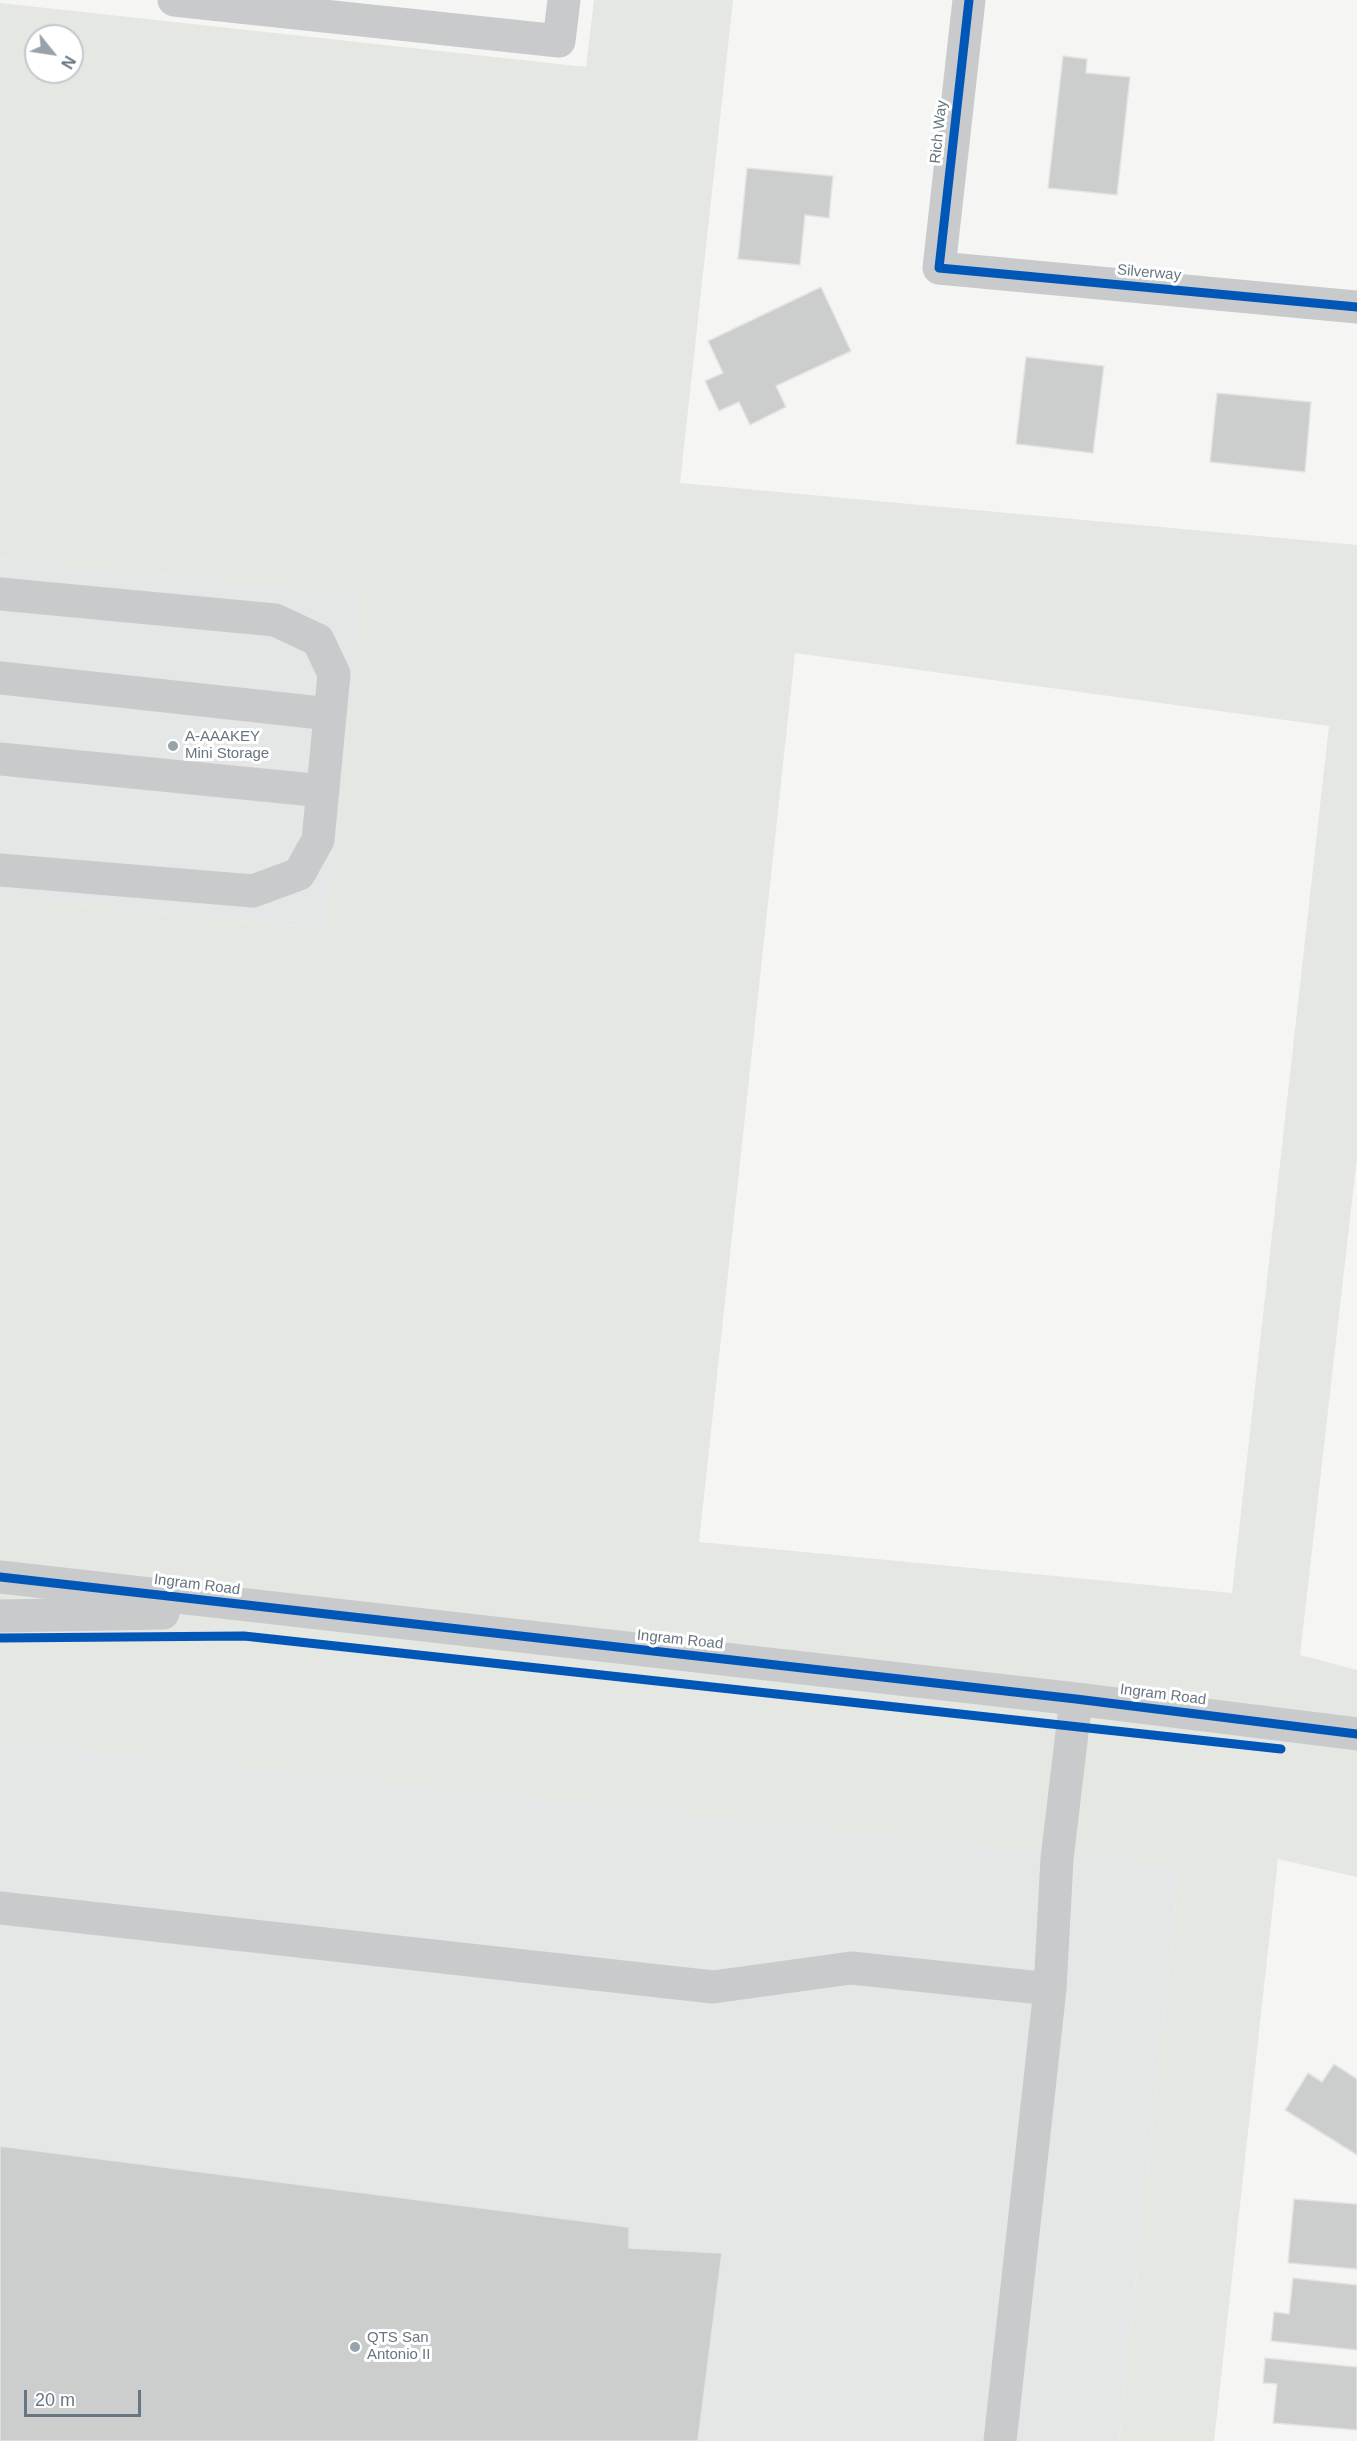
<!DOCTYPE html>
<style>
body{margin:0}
#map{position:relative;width:1357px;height:2441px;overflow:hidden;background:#f5f5f3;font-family:Helvetica,sans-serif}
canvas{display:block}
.north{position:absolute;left:24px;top:24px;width:60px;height:60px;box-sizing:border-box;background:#fff;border:2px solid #c2c8cd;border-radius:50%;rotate:120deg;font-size:16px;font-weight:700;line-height:24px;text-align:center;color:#667682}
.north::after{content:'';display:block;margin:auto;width:21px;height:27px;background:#98a2aa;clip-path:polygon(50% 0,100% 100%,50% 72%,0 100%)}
.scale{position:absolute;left:24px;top:2390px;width:117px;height:27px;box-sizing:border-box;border:3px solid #667682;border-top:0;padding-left:8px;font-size:18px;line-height:21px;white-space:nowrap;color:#667682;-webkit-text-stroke:4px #fff;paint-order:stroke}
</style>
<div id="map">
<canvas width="1357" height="2441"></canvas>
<div class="north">N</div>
<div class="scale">20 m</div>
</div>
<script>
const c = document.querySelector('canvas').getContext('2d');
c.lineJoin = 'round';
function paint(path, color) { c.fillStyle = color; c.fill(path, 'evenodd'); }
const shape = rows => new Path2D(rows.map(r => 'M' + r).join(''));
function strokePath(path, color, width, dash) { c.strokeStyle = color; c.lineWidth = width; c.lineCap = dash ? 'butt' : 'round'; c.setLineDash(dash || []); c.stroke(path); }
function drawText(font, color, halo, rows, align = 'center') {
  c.font = font + ' Helvetica,sans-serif'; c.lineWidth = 6; c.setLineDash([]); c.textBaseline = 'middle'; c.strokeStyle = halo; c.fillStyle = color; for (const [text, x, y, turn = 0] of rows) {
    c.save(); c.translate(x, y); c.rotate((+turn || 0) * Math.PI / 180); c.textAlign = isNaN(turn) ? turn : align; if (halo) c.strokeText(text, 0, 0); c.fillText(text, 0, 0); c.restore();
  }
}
const built = shape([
 [0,559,362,595,327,929,0,896],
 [0,1730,1180,1866,1119,2441,0,2441]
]);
const green = shape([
 [594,0,733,0,680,483,1357,545,1357,1157,1300,1655,1357,1670,1357,1877,1278,1859,1214,2441,1119,2441,1180,1866,0,1740,0,896,326,929,362,595,0,559,0,3,586,67],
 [36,36,72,36,72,72,36,72],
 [795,653,1329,726,1232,1593,699,1542]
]);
const building = shape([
 [1063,56,1087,59,1086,73,1130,77,1117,195,1048,188,1063,56],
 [747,168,833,176,829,218,805,215,800,265,738,259,747,168],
 [821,287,851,351,776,386,786,407,750,425,739,402,719,411,705,381,723,373,708,341,821,287],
 [1026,357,1104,366,1093,453,1016,444,1026,357],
 [1217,393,1311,402,1305,472,1210,462,1217,393],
 [1334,2064,1357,2079,1357,2155,1285,2110,1308,2073,1322,2082,1334,2064],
 [0,2146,629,2227,629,2248,722,2253,698,2441,0,2441,0,2146],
 [1294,2199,1357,2204,1357,2269,1288,2263,1294,2199],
 [1293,2278,1357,2285,1357,2350,1271,2341,1274,2312,1289,2314,1293,2278],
 [1265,2358,1357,2367,1357,2430,1273,2423,1277,2384,1263,2383,1265,2358]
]);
const minor = shape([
 [174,0,559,41,564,0],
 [969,0,939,268,1357,307],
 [0,594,275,620,318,640,334,674,318,840,299,874,253,891,0,870],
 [0,678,330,714],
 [0,759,323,791],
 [0,1577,1076,1699,1357,1734],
 [0,1616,163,1613],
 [0,1908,713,1987,851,1968,1050,1989],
 [1000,2441,1050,1989,1057,1859,1076,1699]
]);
const cycleway = shape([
 [969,0,939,268,1357,307],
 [0,1577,1076,1699,1357,1734],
 [0,1638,244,1636,1281,1749]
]);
const markers = [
 [173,746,6,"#98a2aa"],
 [355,2347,6,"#98a2aa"]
];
const streetNames = [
 ["Rich Way",939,132,-84],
 ["Silverway",1149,273,5],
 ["Ingram Road",197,1585,7],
 ["Ingram Road",680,1640,6],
 ["Ingram Road",1163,1695,7]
];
const poiNames = [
 ["A-AAAKEY",185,737],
 ["Mini Storage",185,754],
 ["QTS San",367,2338],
 ["Antonio II",367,2355]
];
paint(built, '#e5e6e6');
paint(green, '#e4e7e2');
paint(building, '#cccdcd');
strokePath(building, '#e4e4e3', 1.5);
strokePath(minor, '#c9cacb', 33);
strokePath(cycleway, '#0057b8', 9);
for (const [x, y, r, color] of markers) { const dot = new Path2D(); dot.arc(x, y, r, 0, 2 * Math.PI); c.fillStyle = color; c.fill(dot); strokePath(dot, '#fff', 2); }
drawText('15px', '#667682', '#fff', streetNames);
drawText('15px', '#667682', '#fff', poiNames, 'left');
</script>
